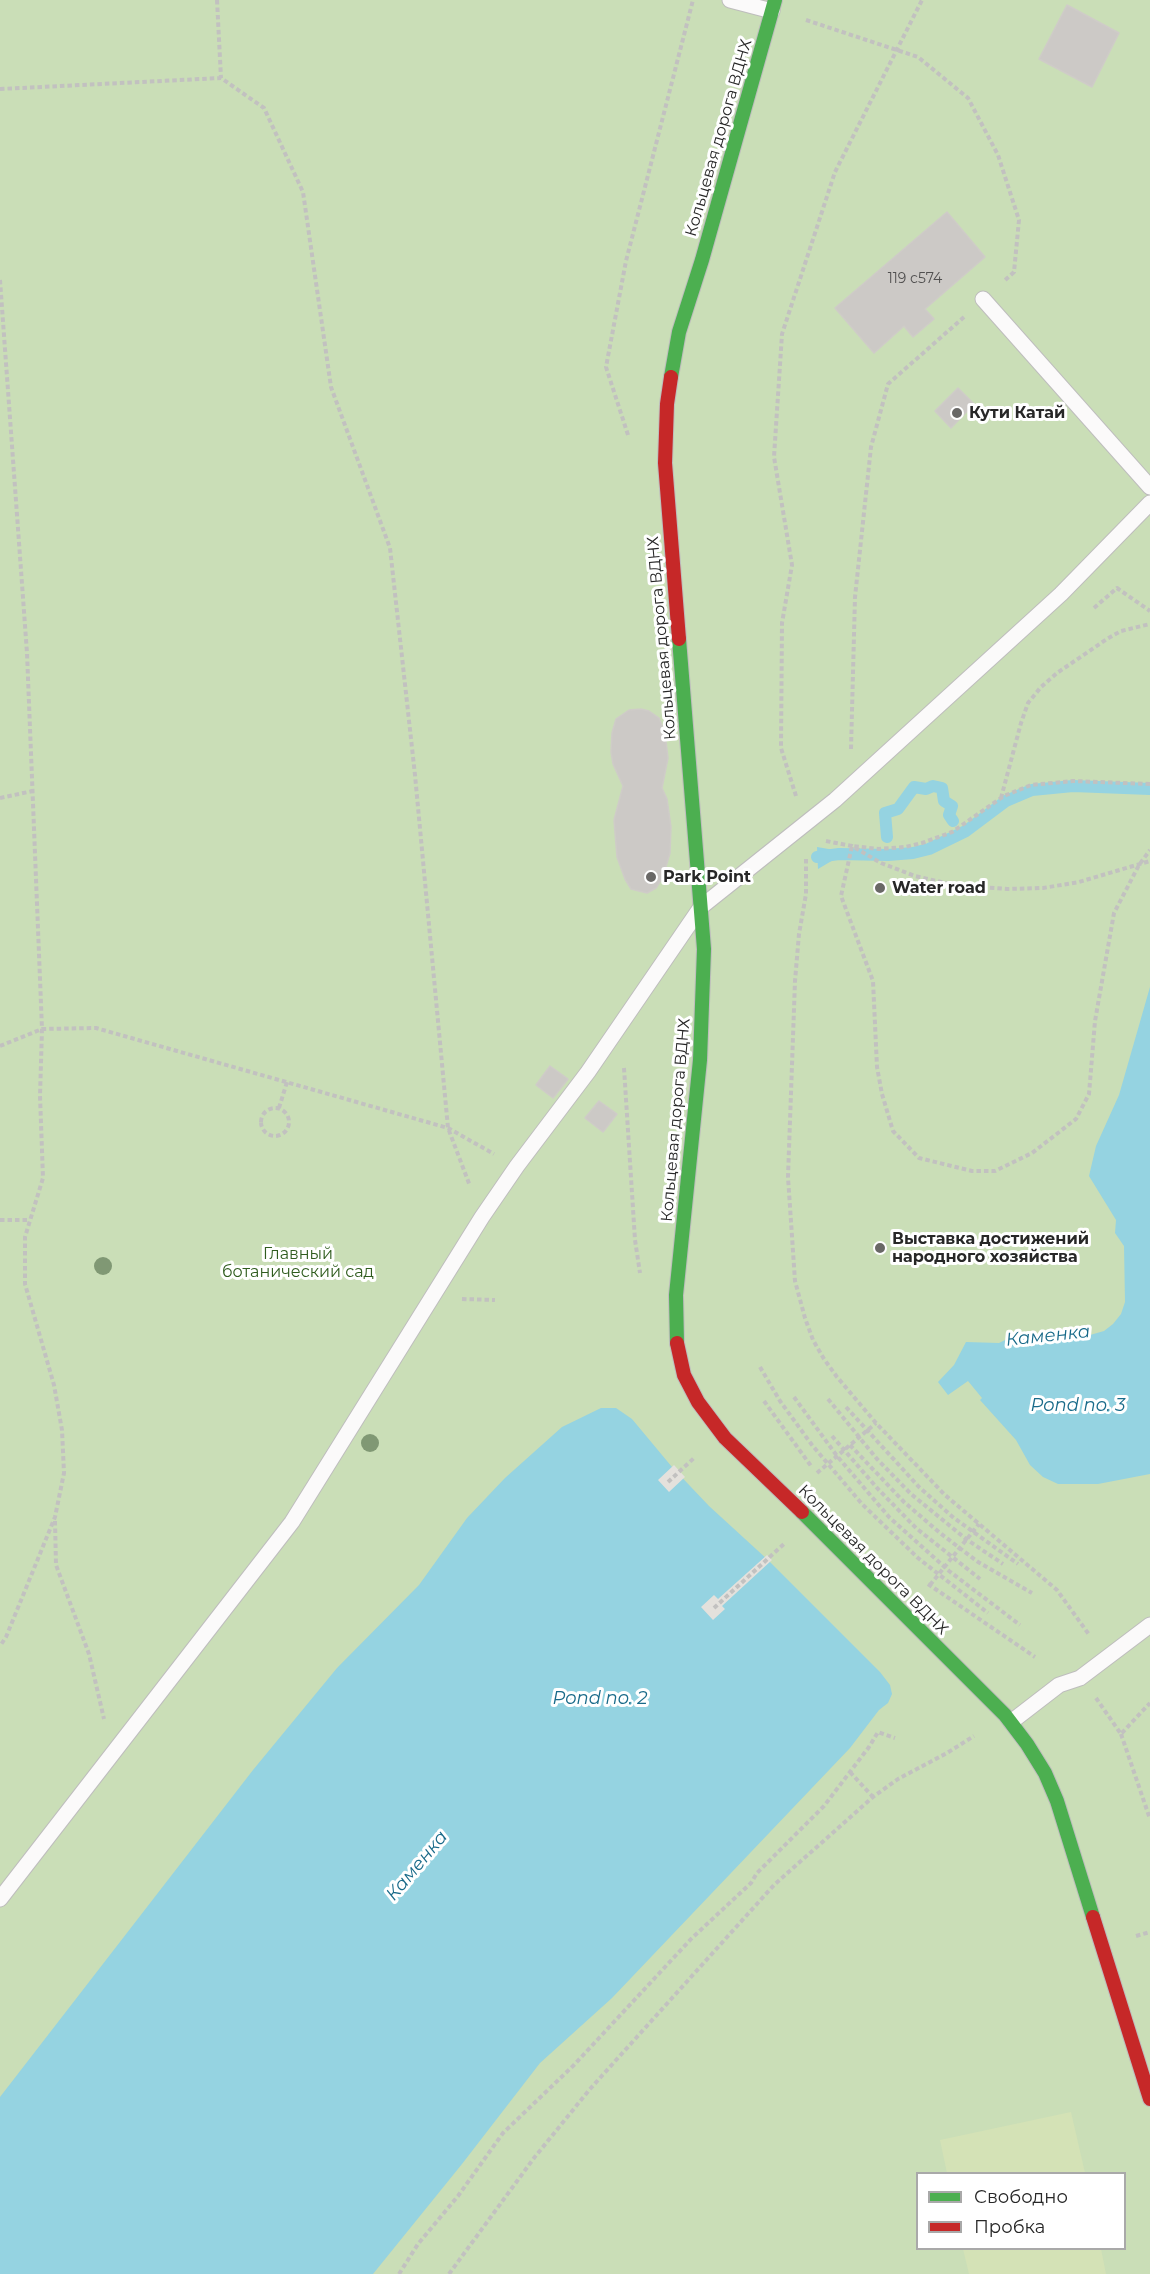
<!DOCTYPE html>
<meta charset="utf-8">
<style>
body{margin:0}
#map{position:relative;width:1150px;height:2274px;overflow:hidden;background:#e4e1dc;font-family:Montserrat,sans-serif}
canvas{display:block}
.legend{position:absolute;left:916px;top:2172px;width:210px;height:78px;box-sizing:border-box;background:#fff;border:2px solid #a9a9a9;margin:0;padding:8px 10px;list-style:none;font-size:18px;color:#272727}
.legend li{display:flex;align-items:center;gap:12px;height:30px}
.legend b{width:30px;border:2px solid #a9a9a9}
</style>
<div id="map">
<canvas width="1150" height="2274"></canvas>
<ul class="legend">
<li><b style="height:8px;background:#4caf50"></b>Свободно</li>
<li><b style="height:8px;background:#c62828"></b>Пробка</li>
</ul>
</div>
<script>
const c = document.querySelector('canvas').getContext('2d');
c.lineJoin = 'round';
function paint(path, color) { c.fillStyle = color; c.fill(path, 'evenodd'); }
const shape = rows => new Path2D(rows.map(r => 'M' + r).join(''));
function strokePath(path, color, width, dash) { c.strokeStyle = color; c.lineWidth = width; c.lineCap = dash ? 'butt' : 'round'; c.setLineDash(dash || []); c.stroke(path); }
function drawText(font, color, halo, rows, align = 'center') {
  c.font = font + ' Montserrat,sans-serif'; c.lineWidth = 6; c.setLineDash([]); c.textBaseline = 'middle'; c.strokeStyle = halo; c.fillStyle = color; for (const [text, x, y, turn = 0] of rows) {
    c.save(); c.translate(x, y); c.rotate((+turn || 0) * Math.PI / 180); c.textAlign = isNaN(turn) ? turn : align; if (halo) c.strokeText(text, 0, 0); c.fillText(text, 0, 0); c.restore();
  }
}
const green = shape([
 [0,0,1150,0,1150,2274,0,2274],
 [918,2174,1124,2174,1124,2248,918,2248]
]);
const pitch = shape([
 [1071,2112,1085,2173,947,2173,940,2140],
 [963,2249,1101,2249,1106,2274,969,2274]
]);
const water = shape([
 [817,847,846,852,846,855,840,856,818,869],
 [1150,987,1150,1474,1098,1484,1058,1484,1043,1477,1030,1465,1016,1440,980,1400,982,1398,968,1381,948,1395,938,1382,954,1365,966,1342,999,1343,1013,1336,1059,1337,1090,1335,1104,1331,1113,1324,1121,1314,1125,1302,1124,1246,1115,1233,1116,1220,1089,1176,1096,1146,1119,1095],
 [601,1408,616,1408,632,1419,672,1467,709,1506,768,1560,880,1672,890,1685,892,1694,888,1703,879,1710,850,1748,612,1998,540,2063,462,2164,373,2274,0,2274,0,2097,253,1770,337,1668,419,1585,467,1518,505,1478,562,1427]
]);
const pier = shape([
 [674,1465,685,1477,669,1492,658,1480],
 [767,1555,772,1560,722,1606,725,1609,713,1620,701,1607,714,1595,718,1599]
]);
const stream = shape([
 [887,837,885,813,898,809,914,787,926,789,933,786,942,788,944,801,952,806,949,815,953,821],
 [817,857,839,854,888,855,913,853,929,849,966,831,1006,801,1032,790,1073,786,1150,789]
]);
const building = shape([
 [1067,5,1119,33,1092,87,1039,59,1067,5],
 [947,212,985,257,925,309,934,319,913,337,904,326,874,353,835,308,947,212],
 [958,388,974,404,951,428,935,411,958,388],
 [641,709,649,711,659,718,665,733,668,758,662,788,667,799,671,827,670,853,663,877,656,888,647,893,631,889,625,879,617,857,614,820,623,786,613,764,611,752,612,733,616,719,629,710,641,709],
 [550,1066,568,1079,553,1098,536,1085,550,1066],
 [599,1101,617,1114,603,1132,585,1118,599,1101]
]);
const path = shape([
 [217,0,221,78],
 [806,20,918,57,968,98,998,155,1019,220,1014,272,1003,282],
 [0,89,221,78,264,108,303,192,331,387,390,548,415,775,448,1128,470,1186],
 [0,280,27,653,42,1029,40,1096,43,1178,25,1237,25,1284,54,1385,62,1430,64,1473,55,1517,6,1637,0,1646],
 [628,435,606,367,626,261,693,0],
 [1094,608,1117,588,1150,611],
 [851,749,855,597,871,447,888,384,964,317],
 [1150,784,1073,781,1031,785,1004,796,952,832,922,843,905,847,879,849,852,846,841,896,873,981,877,1067,882,1094,893,1131,919,1158,972,1171,995,1171,1032,1153,1076,1119,1089,1094,1095,1021,1114,913,1139,865,1150,850],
 [796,796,781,748,782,623,792,565,774,457,782,334,835,172,922,0],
 [0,798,33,791],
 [1001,798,1021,723,1028,703,1041,687,1057,673,1107,639,1121,631,1150,624],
 [826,841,852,846,881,863,915,876,954,885,1007,889,1043,888,1079,882,1150,861],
 [806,859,806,894,799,934,795,981,788,1177,795,1281,805,1318,813,1340,824,1359,837,1377,876,1423,945,1495,1057,1590,1090,1636],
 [0,1046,42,1029,96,1028,448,1128,494,1154],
 [624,1068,635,1240,640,1273],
 '261 1122a14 14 0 1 1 28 0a14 14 0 1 1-28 0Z',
 [279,1108,287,1082],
 [0,1220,30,1220],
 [462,1299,495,1300],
 [760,1367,780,1401,812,1445,862,1504,918,1558,988,1613],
 [794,1397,837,1456,889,1517,949,1571,1020,1625],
 [828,1399,877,1459,911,1494,966,1539,1003,1564],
 [764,1401,811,1466],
 [846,1407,919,1487,954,1518,1018,1564],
 [832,1436,878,1489,916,1528,980,1579],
 [850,1445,904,1502,940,1533,978,1562,1032,1593],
 [817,1473,876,1423],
 [668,1482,694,1458],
 [55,1521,56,1565,89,1654,104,1719],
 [928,1584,1035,1657],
 [930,1585,979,1524],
 [714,1608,785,1543],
 [1096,1698,1121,1734,1150,1703],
 [1121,1734,1150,1819],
 [850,1772,873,1797],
 [1136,1936,1150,1932],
 [399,2274,418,2244,458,2196,503,2133,574,2065,691,1939,751,1883,757,1873,824,1806,869,1747,878,1732,895,1738],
 [449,2274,534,2158,590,2089,774,1885,873,1797,898,1779,947,1753,974,1736]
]);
const lane = shape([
 [730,0,772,11],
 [983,299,1150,487],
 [1011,1722,1059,1685,1080,1678,1150,1625],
 [0,1899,292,1522,482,1217,517,1166,588,1072,701,907,835,800,1061,594,1150,503]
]);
const fast = shape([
 [671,377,679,332,702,260,775,0],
 [677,1343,676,1295,700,1060,704,949,679,639],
 [802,1512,1005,1715,1027,1744,1045,1773,1057,1801,1093,1917]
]);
const jam = shape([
 [671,377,667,404,665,463,679,639],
 [677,1343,684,1375,698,1402,725,1438,802,1512],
 [1093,1917,1150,2099]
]);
const trees = [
 [103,1266],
 [370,1443]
];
const markers = [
 [957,413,6,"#696866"],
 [651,877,6,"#696866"],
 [880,888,6,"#696866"],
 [880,1248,6,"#696866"]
];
const numberNames = [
 ["119 с574",915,279]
];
const streetNames = [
 ["Кольцевая дорога ВДНХ",719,138,-74],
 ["Кольцевая дорога ВДНХ",662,638,-95],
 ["Кольцевая дорога ВДНХ",676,1120,-85],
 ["Кольцевая дорога ВДНХ",873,1560,45]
];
const poiNames = [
 ["Кути Катай",969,413],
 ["Park Point",663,877],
 ["Water road",892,888],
 ["Выставка достижений",892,1239],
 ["народного хозяйства",892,1257]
];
const parkNames = [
 ["Главный",298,1254],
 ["ботанический сад",298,1272]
];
const waterNames = [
 ["Каменка",1048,1336,-6],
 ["Pond no. 3",1078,1406],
 ["Pond no. 2",600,1699],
 ["Каменка",417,1866,-50]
];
paint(green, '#cadeb7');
paint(pitch, '#d4e2b6');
paint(water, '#95d3e1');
paint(pier, '#e4e1dc');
strokePath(stream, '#95d3e1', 12);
paint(building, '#ccc9c6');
strokePath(building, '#cfccc8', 1.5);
strokePath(lane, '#bebdbd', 17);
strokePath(fast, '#bebdbd', 16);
strokePath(jam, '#bebdbd', 16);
strokePath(path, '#c2c1c0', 4, [4.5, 3]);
strokePath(lane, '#fbfafa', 15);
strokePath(fast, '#4caf50', 14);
strokePath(jam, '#c62828', 14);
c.fillStyle = '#809874';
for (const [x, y] of trees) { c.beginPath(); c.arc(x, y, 9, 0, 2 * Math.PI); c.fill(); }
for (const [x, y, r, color] of markers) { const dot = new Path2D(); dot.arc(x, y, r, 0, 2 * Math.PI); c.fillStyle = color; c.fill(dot); strokePath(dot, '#fff', 2); }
drawText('14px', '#515050', null, numberNames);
drawText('16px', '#272727', '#fff', streetNames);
drawText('bold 16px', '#272727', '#fff', poiNames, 'left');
drawText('16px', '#2f5c1e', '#fff', parkNames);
drawText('italic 18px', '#186a89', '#fff', waterNames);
</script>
